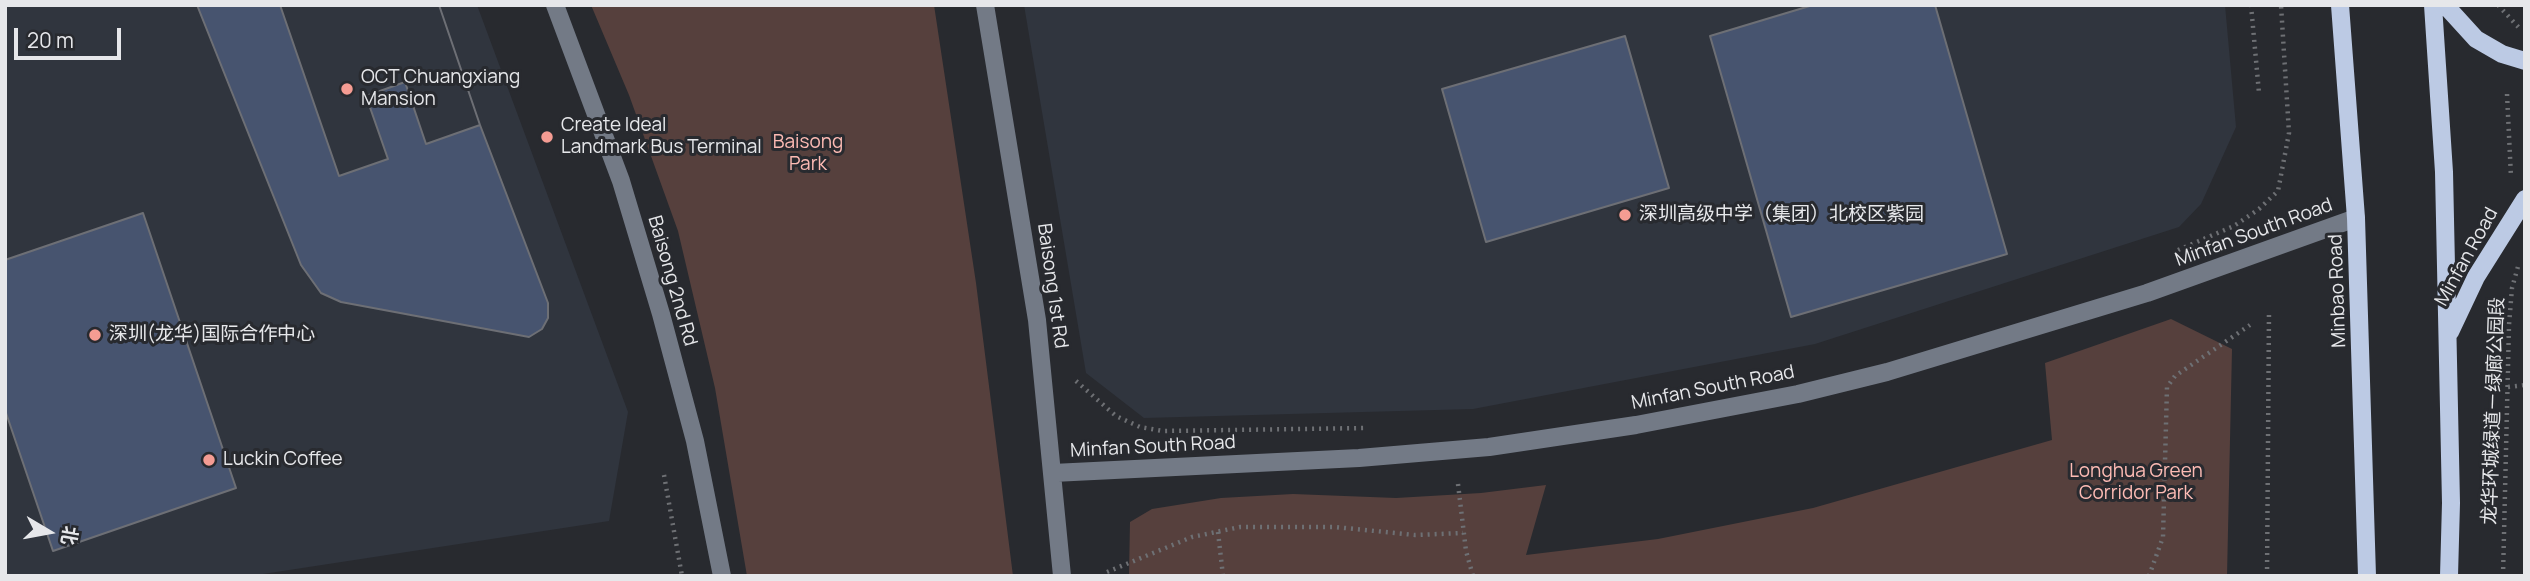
<!DOCTYPE html>
<meta charset="utf-8">
<style>
body{margin:0}
#map{position:relative;width:2530px;height:581px;overflow:hidden;background:#282a2f;font-family:Manrope,"Noto Sans SC",sans-serif}
canvas{display:block}
.frame{position:absolute;inset:0;border:7px solid #e6e7ea;pointer-events:none}
.north{position:absolute;left:14px;top:497px;width:70px;height:70px;-webkit-text-stroke:5px #282a2f;paint-order:stroke;rotate:100deg;font-size:19px;font-weight:700;line-height:28px;text-align:center;color:#e6e7ea}
.north::after{content:'';display:block;margin:auto;width:24px;height:32px;background:#e6e7ea;clip-path:polygon(50% 0,100% 100%,50% 72%,0 100%)}
.scale{position:absolute;left:14px;top:28px;width:107px;height:32px;box-sizing:border-box;border:4px solid #e6e7ea;border-top:0;padding-left:9px;font-size:21px;line-height:24px;white-space:nowrap;color:#e6e7ea;-webkit-text-stroke:5px #282a2f;paint-order:stroke}
</style>
<div id="map">
<canvas width="2530" height="581"></canvas>
<div class="frame"></div>
<div class="north">北</div>
<div class="scale">20 m</div>
</div>
<script>
const c = document.querySelector('canvas').getContext('2d');
c.lineJoin = 'round';
function paint(path, color) { c.fillStyle = color; c.fill(path, 'evenodd'); }
const shape = rows => new Path2D(rows.map(r => 'M' + r).join(''));
function strokePath(path, color, width, dash) { c.strokeStyle = color; c.lineWidth = width; c.lineCap = dash ? 'butt' : 'round'; c.setLineDash(dash || []); c.stroke(path); }
function drawText(font, color, halo, rows, align = 'center') {
  c.font = font + ' Manrope,"Noto Sans SC",sans-serif'; c.lineWidth = 6; c.setLineDash([]); c.textBaseline = 'middle'; c.strokeStyle = halo; c.fillStyle = color; for (const [text, x, y, turn = 0] of rows) {
    c.save(); c.translate(x, y); c.rotate((+turn || 0) * Math.PI / 180); c.textAlign = isNaN(turn) ? turn : align; if (halo) c.strokeText(text, 0, 0); c.fillText(text, 0, 0); c.restore();
  }
}
const built = shape([
 [5,5,477,5,628,412,609,521,250,576,5,576],
 [1024,5,2225,5,2236,127,2201,204,2179,227,1815,344,1473,409,1144,418,1086,373]
]);
const green = shape([
 [591,5,934,5,976,283,1013,576,747,576,715,388,678,231,629,95],
 [2171,319,2232,349,2227,576,1129,576,1130,522,1152,509,1221,498,1293,494,1396,498,1481,493,1546,485,1526,555,1658,539,1813,508,2052,440,2045,363]
]);
const building = shape([
 [197,5,439,5,480,125,548,303,548,318,542,329,529,337,341,302,321,293,301,265,197,5],
 [280,5,439,5,480,125,426,144,405,82,366,96,388,159,339,176,280,5],
 [1813,5,1935,5,2007,254,1791,317,1710,36,1813,5],
 [1625,36,1669,188,1486,242,1442,89,1625,36],
 [143,213,236,488,53,551,5,410,5,260,143,213]
]);
const path = shape([
 [2251,5,2259,93],
 [2498,5,2521,30],
 [2507,94,2511,177],
 [2178,250,2234,226,2259,209,2278,191,2289,133,2281,5],
 [1076,381,1116,416,1140,427,1163,431,1367,428],
 [2508,387,2525,385],
 [664,475,682,576],
 [1458,484,1466,551,1473,576],
 [1218,532,1223,576],
 [1107,572,1192,537,1240,527,1335,527,1415,535,1463,533],
 [2149,576,2163,537,2167,387,2175,376,2250,325],
 [2267,576,2269,311],
 [2503,576,2509,325,2512,288,2519,263]
]);
const minor = shape([
 [555,5,621,181,661,314,695,441,722,576],
 [985,5,1037,320,1062,576],
 [1053,473,1359,458,1489,447,1636,425,1798,394,1887,372,2147,293,2356,218]
]);
const major = shape([
 [2340,5,2356,218,2367,576],
 [2433,5,2444,172,2451,503,2449,576],
 [2445,5,2476,39,2502,54,2525,61],
 [2450,332,2476,277,2525,199]
]);
const markers = [
 [347,89,7,"#f59c93"],
 [547,137,7,"#f59c93"],
 [1625,215,7,"#f59c93"],
 [95,335,7,"#f59c93"],
 [209,460,7,"#f59c93"]
];
const poiNames = [
 ["OCT Chuangxiang",361,78],
 ["Mansion",361,100],
 ["Create Ideal",561,126],
 ["Landmark Bus Terminal",561,148],
 ["深圳高级中学（集团）北校区紫园",1639,215],
 ["深圳(龙华)国际合作中心",109,335],
 ["Luckin Coffee",223,460]
];
const parkNames = [
 ["Baisong",808,143],
 ["Park",808,165],
 ["Longhua Green",2136,472],
 ["Corridor Park",2136,494]
];
const streetNames = [
 ["Minfan South Road",2254,233,-20],
 ["Minfan Road",2467,257,-61],
 ["Baisong 2nd Rd",672,281,74],
 ["Baisong 1st Rd",1052,286,82],
 ["Minbao Road",2338,291,-92],
 ["Minfan South Road",1713,388,-11],
 ["龙华环城绿道－绿廊公园段",2494,411,-88],
 ["Minfan South Road",1153,447,-3]
];
paint(built, '#30353e');
paint(green, '#56403d');
paint(building, '#47546f');
strokePath(building, '#6d6f75', 2);
strokePath(path, '#6e7074', 4.5, [2, 5]);
strokePath(minor, '#737a86', 18);
strokePath(major, '#bccae4', 18);
for (const [x, y, r, color] of markers) { const dot = new Path2D(); dot.arc(x, y, r, 0, 2 * Math.PI); c.fillStyle = color; c.fill(dot); strokePath(dot, '#282a2f', 2.5); }
drawText('19px', '#e6e7ea', '#282a2f', poiNames, 'left');
drawText('19px', '#fdbbb4', '#282a2f', parkNames);
drawText('19px', '#e6e7ea', '#282a2f', streetNames);
</script>
